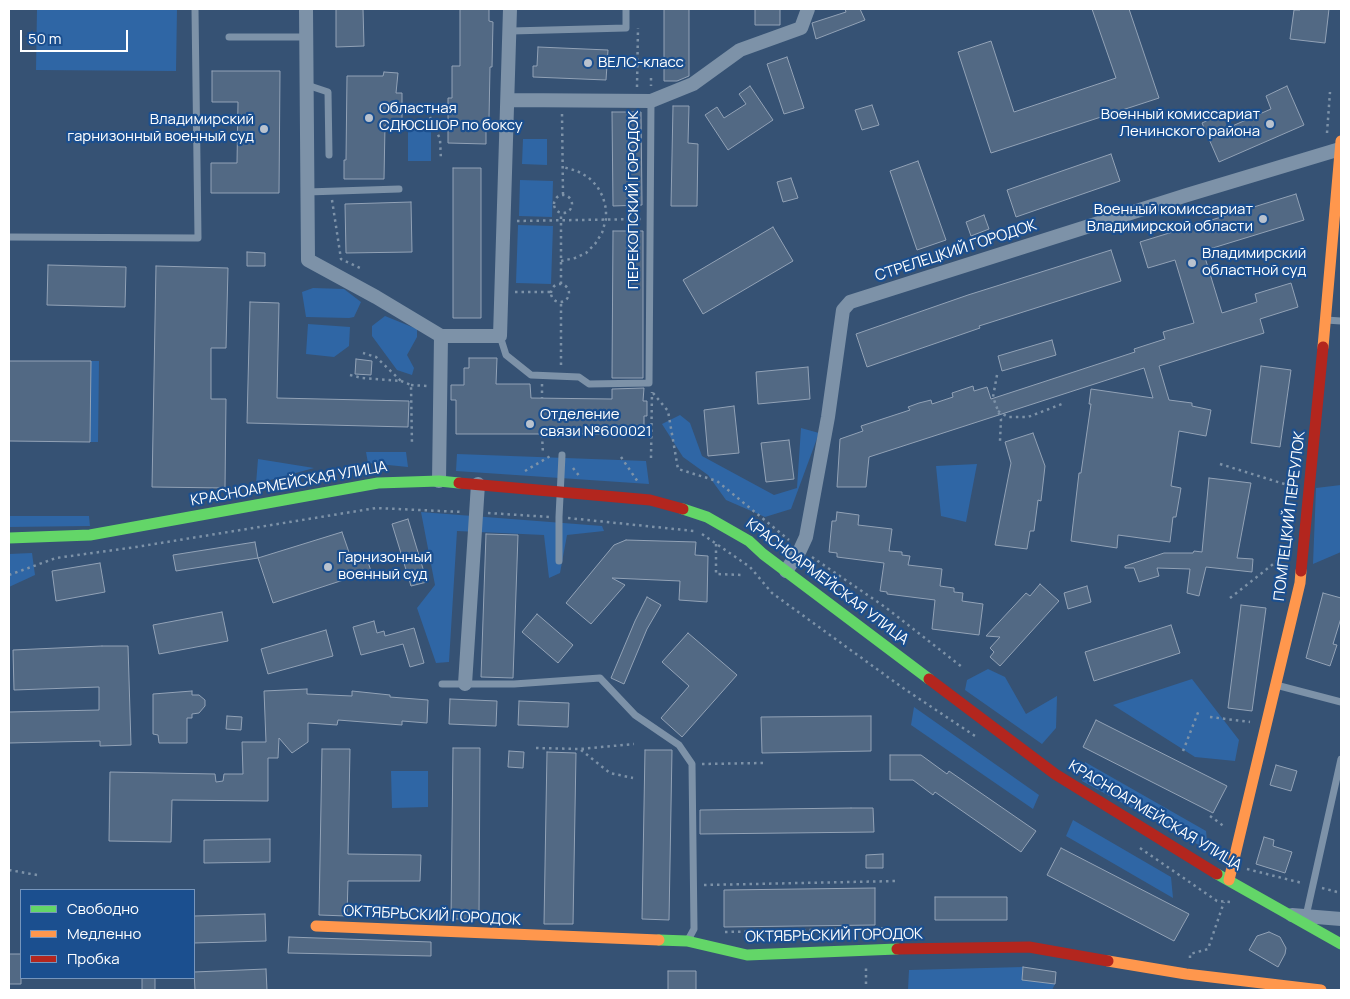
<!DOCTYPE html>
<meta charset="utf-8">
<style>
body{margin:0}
#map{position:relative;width:1350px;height:999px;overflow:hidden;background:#365274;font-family:Manrope,sans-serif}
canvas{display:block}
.frame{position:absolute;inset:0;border:10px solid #fff;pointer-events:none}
.legend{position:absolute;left:20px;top:889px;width:175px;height:90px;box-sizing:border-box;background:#1b4f8f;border:1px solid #7695bc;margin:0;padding:6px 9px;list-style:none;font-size:15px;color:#fff}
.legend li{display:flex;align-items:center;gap:10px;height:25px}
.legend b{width:25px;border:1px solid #7695bc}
.scale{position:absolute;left:20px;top:30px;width:108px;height:22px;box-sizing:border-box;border:2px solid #fff;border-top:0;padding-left:6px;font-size:15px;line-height:18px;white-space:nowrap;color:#fff;-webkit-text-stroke:4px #1b4f8f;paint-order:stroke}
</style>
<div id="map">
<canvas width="1350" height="999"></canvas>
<div class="frame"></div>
<ul class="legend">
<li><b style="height:6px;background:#63d668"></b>Свободно</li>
<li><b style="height:6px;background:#ff974d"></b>Медленно</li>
<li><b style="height:6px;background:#b3261e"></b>Пробка</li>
</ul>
<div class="scale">50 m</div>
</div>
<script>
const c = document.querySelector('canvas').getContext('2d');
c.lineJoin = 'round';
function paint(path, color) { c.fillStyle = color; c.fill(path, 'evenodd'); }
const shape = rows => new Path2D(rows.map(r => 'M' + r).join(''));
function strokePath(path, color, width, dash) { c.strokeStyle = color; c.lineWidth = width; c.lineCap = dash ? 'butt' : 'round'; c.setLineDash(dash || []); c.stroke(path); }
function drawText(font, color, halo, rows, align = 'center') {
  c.font = font + ' Manrope,sans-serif'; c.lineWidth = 4.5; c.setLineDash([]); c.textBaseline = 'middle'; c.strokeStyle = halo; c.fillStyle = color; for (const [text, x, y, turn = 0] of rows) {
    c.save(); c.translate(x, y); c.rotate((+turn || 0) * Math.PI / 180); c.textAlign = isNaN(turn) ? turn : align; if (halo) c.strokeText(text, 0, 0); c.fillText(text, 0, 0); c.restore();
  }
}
const green = shape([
 [37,9,177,9,176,71,36,70],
 [408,127,431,128,431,161,408,161],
 [523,139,547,139,547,165,522,164],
 [520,180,553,181,552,217,519,216],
 [518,225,553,226,551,284,516,283],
 [313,288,344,289,361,302,354,317,349,318,306,317,302,292],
 [385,316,417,329,417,337,407,355,414,368,412,375,397,370,372,336,372,326],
 [308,324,350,327,349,346,334,357,306,354],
 [91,361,99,361,98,442,90,442],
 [680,415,690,423,702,456,774,495,797,488,801,428,819,433,791,509,765,517,726,500,708,475,683,457,662,424],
 [366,452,406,452,408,467,368,463],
 [457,454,646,461,649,484,456,471],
 [258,459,314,468,256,484],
 [977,464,966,522,941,516,936,466],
 [1341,485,1341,552,1313,564,1316,488],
 [421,512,602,526,604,531,567,535,560,573,549,578,544,535,457,531,449,662,436,663,417,608,435,585],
 [9,516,89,516,90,526,9,527],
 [32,553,35,575,9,587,9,554],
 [988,669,1005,677,1026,714,1057,696,1056,728,1042,744,965,690,967,680],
 [1192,679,1239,740,1235,761,1195,757,1113,705],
 [914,707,1039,795,1033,809,911,725],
 [1085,762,1206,831,1208,850,1082,781],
 [428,771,428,807,392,808,391,771],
 [1073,820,1171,877,1173,898,1066,836],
 [1023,967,1022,980,1055,984,1052,990,908,990,909,970]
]);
const building = shape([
 [336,9,363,9,364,46,336,47,336,9],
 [460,9,489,9,489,21,493,22,492,67,490,67,489,119,486,119,486,144,448,143,448,98,452,98,452,66,460,66,460,9],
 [664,9,689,9,689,76,677,81,664,81,664,9],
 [755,9,780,9,780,25,755,25,755,9],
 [845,9,860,9,865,20,816,39,812,23,846,12,845,9],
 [1092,9,1129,9,1159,98,991,153,958,52,991,41,1014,112,1116,78,1092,9],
 [1300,9,1329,9,1325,43,1290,39,1294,10,1300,10,1300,9],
 [538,47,608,50,606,80,533,77,533,66,537,66,538,47],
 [787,57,804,108,784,114,767,64,787,57],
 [212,71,280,71,279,193,211,193,211,163,237,163,238,102,212,102,212,71],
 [384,72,398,73,396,93,402,93,402,125,385,125,384,179,344,179,344,160,346,160,347,76,383,76,384,72],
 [750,86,773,120,728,150,705,115,717,107,724,118,746,104,739,94,750,86],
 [1287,86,1304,125,1219,162,1202,123,1224,113,1230,127,1271,109,1266,96,1287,86],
 [872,105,879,125,862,130,855,110,872,105],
 [673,106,689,106,688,143,698,144,697,206,671,206,673,106],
 [612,112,641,112,642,205,613,206,612,112],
 [1111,154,1120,181,1016,217,1007,190,1111,154],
 [918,161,946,240,917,250,890,171,918,161],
 [453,168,481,168,481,318,453,318,453,168],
 [791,178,798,198,783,202,777,182,791,178],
 [1296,194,1304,220,1203,251,1222,313,1257,302,1255,294,1291,283,1298,307,1260,319,1264,333,1159,366,1169,400,1192,403,1192,406,1211,410,1206,436,1179,431,1171,486,1181,488,1176,517,1173,517,1170,542,1118,535,1117,548,1071,541,1079,473,1081,473,1091,404,1089,404,1091,389,1153,398,1144,368,869,457,866,487,837,487,840,439,863,431,861,426,910,410,908,407,919,403,931,400,932,404,953,397,952,393,973,386,974,391,987,387,991,399,1135,352,1134,349,1165,339,1163,332,1194,323,1175,260,1148,268,1140,242,1296,194],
 [411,202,412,252,346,253,345,204,411,202],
 [984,215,989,229,971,236,966,222,984,215],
 [773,227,793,261,703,314,683,280,773,227],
 [613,231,643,231,643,378,612,378,613,231],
 [1111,250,1121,281,979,326,980,328,867,367,856,334,968,295,1111,250],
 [247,252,265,253,265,266,247,266,247,252],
 [48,265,126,267,125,307,47,305,48,265],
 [156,266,228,268,226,348,211,348,211,399,226,399,225,488,152,487,156,266],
 [250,302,279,303,277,398,409,401,408,427,247,423,250,302],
 [1052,340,1056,355,1002,371,998,356,1052,340],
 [469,358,497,358,496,384,530,384,531,398,612,399,612,389,644,388,643,401,647,401,647,416,644,416,644,434,456,434,456,400,451,400,451,385,464,385,464,368,469,368,469,358],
 [356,359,372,361,371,375,355,374,356,359],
 [9,361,91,361,90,442,9,441,9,361],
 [1261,366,1291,370,1280,447,1251,443,1261,366],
 [808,367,810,399,758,404,756,372,808,367],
 [734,406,739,453,708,456,704,410,734,406],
 [1033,433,1045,466,1041,501,1038,500,1034,531,1030,531,1027,549,995,545,1011,463,1005,442,1033,433],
 [789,440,794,479,766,482,761,443,789,440],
 [1209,478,1251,483,1237,558,1253,559,1252,572,1206,567,1199,596,1187,593,1190,569,1157,568,1159,576,1139,582,1134,568,1125,568,1125,566,1164,553,1193,553,1194,551,1202,552,1209,478],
 [837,512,859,515,858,525,892,529,889,551,902,552,902,555,910,556,908,565,942,569,940,586,954,588,954,592,963,593,962,601,983,604,979,635,932,629,935,600,887,594,887,592,880,591,884,563,837,557,837,553,829,552,832,521,836,521,837,512],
 [408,519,427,582,411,586,392,524,408,519],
 [342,532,352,561,366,556,371,571,273,603,258,558,342,532],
 [486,534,518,535,513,678,481,677,486,534],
 [626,540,696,542,695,555,708,556,707,602,679,600,680,581,612,578,625,585,591,624,566,603,614,545,626,540],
 [255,542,258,558,176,571,173,555,255,542],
 [100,563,105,592,56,601,52,571,100,563],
 [1040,584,1059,601,1000,666,990,657,994,652,990,648,1000,637,986,636,1026,593,1030,596,1040,584],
 [1087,586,1091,602,1068,609,1064,593,1087,586],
 [1323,593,1341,598,1341,618,1333,644,1337,645,1330,666,1306,658,1323,593],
 [647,597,661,605,647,629,624,684,611,678,635,621,647,597],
 [1241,605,1266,608,1252,711,1228,708,1241,605],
 [222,612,228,641,159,654,153,625,222,612],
 [537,614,573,645,558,663,522,632,537,614],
 [374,621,377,633,384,631,385,636,414,628,424,663,410,667,403,644,361,655,353,627,374,621],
 [1171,625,1180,653,1094,681,1085,652,1171,625],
 [326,630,333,656,268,674,261,649,326,630],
 [688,633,737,675,682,737,661,718,689,686,662,662,688,633],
 [102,646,128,646,131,745,100,746,100,741,9,743,9,712,99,710,99,687,14,690,13,650,102,646],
 [307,689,307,694,352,696,352,691,390,695,390,697,428,700,427,723,402,721,402,725,338,720,337,725,308,723,308,742,292,753,279,738,278,758,268,758,268,801,172,800,171,842,109,841,110,772,215,774,216,782,223,781,224,774,243,774,242,742,266,742,264,691,307,689],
 [192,691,192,695,199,695,205,700,205,706,199,713,192,714,192,718,187,718,187,743,159,743,158,735,153,734,153,694,192,691],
 [450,699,497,701,496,726,449,724,450,699],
 [519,701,569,703,568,727,518,725,519,701],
 [227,716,242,717,241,730,226,729,227,716],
 [871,716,871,751,762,753,761,717,871,716],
 [1096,720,1227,786,1213,813,1083,747,1096,720],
 [453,748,480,748,479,919,451,919,453,748],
 [322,749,350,749,348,854,421,855,420,881,348,881,347,916,319,915,322,749],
 [645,750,672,750,669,920,642,919,645,750],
 [509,751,524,752,523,768,508,767,509,751],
 [547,752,576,753,573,924,544,924,547,752],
 [890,755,921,755,947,774,949,771,1036,831,1021,852,935,792,933,795,913,780,890,780,890,755],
 [1276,765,1297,771,1291,791,1270,785,1276,765],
 [851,808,873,808,874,832,700,834,700,810,851,808],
 [1264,837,1274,840,1273,846,1292,852,1285,873,1256,864,1264,837],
 [270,839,270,862,204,863,204,840,270,839],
 [1061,848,1189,914,1174,941,1047,875,1061,848],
 [883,854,883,868,866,868,866,855,883,854],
 [875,888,875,925,724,927,724,890,875,888],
 [935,897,1007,897,1007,920,935,920,935,897],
 [265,914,266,941,194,943,194,916,265,914],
 [1269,932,1280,937,1286,948,1285,954,1278,967,1249,950,1257,936,1269,932],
 [289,937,431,942,431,956,288,953,289,937],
 [9,954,21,954,21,984,9,984,9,954],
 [1023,967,1056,972,1055,984,1022,980,1023,967],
 [266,969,267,990,195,990,194,972,266,969],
 [668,971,696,971,696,990,668,990,668,971],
 [142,978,155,978,155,990,142,990,142,978]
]);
const path = shape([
 [651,78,651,86],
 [637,87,638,28],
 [562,114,563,195],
 [430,117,440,139,441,160],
 [1327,133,1330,92],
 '554 204a9 9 0 1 1 18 0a9 9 0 1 1-18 0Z',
 [332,200,341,259,362,269],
 [517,221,641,219],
 [561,261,575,258,586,253,595,244,602,233,606,219,606,209,603,197,597,186,588,177,577,171,563,167],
 [561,284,561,213],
 '551 293a9 9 0 1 1 18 0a9 9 0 1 1-18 0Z',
 [515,292,551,292],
 [561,365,561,302],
 [350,375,362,378,401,381,376,357,363,353],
 [997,375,993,397,1001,419,1000,441],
 [401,381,411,385,412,445],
 [542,384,542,398],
 [411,385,427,386],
 [653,393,668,411,678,469,717,481,789,540],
 [998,411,1008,417,1028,417,1062,404],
 [542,435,543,454],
 [621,457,638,482],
 [651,458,652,392],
 [1220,464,1294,487],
 [573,468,580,477],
 [525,471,552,455],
 [333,473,353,468],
 [488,513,550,517],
 [568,518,694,531],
 [702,534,750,567,772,593,903,688,978,738],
 [716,544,716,574,742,575],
 [812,557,885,607,962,667],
 [9,575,56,558,136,547,376,508,463,512],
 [1230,598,1286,554],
 [1210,717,1250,722],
 [536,748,580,749,634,744],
 [581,750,610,773,633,778],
 [1183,751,1199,710],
 [702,764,763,763],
 [1210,816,1225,827],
 [1140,848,1217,901,1230,902],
 [1247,869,1302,883],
 [9,870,37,875],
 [704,885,898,881],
 [1322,888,1341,893],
 [725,932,898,928],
 [1190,958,1190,954,1208,949,1224,902],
 [866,984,866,966]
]);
const lane = shape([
 [511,31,626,28,626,9],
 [229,37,306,37],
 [307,85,328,92,329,155],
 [307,192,399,189],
 [9,237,198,238,195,9],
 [1326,320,1341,321],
 [500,336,506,355,531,375,579,377,589,384,649,383,651,101],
 [559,561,559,517,562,455],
 [442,684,514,684,600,678,635,715,679,745,692,764,694,929,688,940],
 [1276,685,1341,702],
 [1306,916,1341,759]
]);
const street = shape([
 [306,9,308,260,376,297,441,336,439,481],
 [508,100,651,101,693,84,740,50,801,28,808,9],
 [441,336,500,336,510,9],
 [786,571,800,550,806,537,828,417,843,310,850,302,1187,195,1340,149],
 [465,684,478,484],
 [1292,915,1341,919]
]);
const fast = shape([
 [683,509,707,517,749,541,763,554,929,679],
 [9,538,90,535,378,483,439,481,459,483],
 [1217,874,1341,944],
 [659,940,687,941,747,955,897,949]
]);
const slow = shape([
 [1323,347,1341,141],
 [1229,880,1300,583,1301,571],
 [316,926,659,940],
 [1108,961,1186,974,1321,990]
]);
const jam = shape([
 [459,483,650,500,683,509],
 [1301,571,1323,347],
 [929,679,1055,774,1217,874],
 [897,949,1029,947,1108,961]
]);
const markers = [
 [588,63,5,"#b9c2ce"],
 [369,118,5,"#b9c2ce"],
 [1270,124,5,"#b9c2ce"],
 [264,129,5,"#b9c2ce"],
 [1263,219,5,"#b9c2ce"],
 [1192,263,5,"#b9c2ce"],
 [530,424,5,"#b9c2ce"],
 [328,567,5,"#b9c2ce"]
];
const poiNames = [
 ["ВЕЛС-класс",598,63],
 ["Областная",379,109],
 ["СДЮСШОР по боксу",379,126],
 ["Военный комиссариат",1260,115,"right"],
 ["Ленинского района",1260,132,"right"],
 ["Владимирский",254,120,"right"],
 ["гарнизонный военный суд",254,137,"right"],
 ["Военный комиссариат",1253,210,"right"],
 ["Владимирской области",1253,227,"right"],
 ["Владимирский",1202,254],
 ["областной суд",1202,271],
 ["Отделение",540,415],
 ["связи №600021",540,432],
 ["Гарнизонный",338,558],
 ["военный суд",338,575]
];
const streetNames = [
 ["ПЕРЕКОПСКИЙ ГОРОДОК",634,200,-90],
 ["СТРЕЛЕЦКИЙ ГОРОДОК",956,251,-18],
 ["КРАСНОАРМЕЙСКАЯ УЛИЦА",289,484,-10],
 ["ПОМПЕЦКИЙ ПЕРЕУЛОК",1290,516,-83],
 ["КРАСНОАРМЕЙСКАЯ УЛИЦА",827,582,37],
 ["КРАСНОАРМЕЙСКАЯ УЛИЦА",1155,816,31],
 ["ОКТЯБРЬСКИЙ ГОРОДОК",432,916,3],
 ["ОКТЯБРЬСКИЙ ГОРОДОК",834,936,-1]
];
paint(green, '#2f66a5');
paint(building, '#526984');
strokePath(building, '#92a2b6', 1);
strokePath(path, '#7d92a8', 2.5, [2.5, 4]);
strokePath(lane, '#7d92a8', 7);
strokePath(street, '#7d92a8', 14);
strokePath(fast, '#63d668', 11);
strokePath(slow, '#ff974d', 11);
strokePath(jam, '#b3261e', 11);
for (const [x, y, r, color] of markers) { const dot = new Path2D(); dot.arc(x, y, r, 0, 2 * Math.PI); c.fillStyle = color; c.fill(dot); strokePath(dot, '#1b4f8f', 2); }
drawText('15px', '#fff', '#1b4f8f', poiNames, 'left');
drawText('15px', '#fff', '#1b4f8f', streetNames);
</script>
